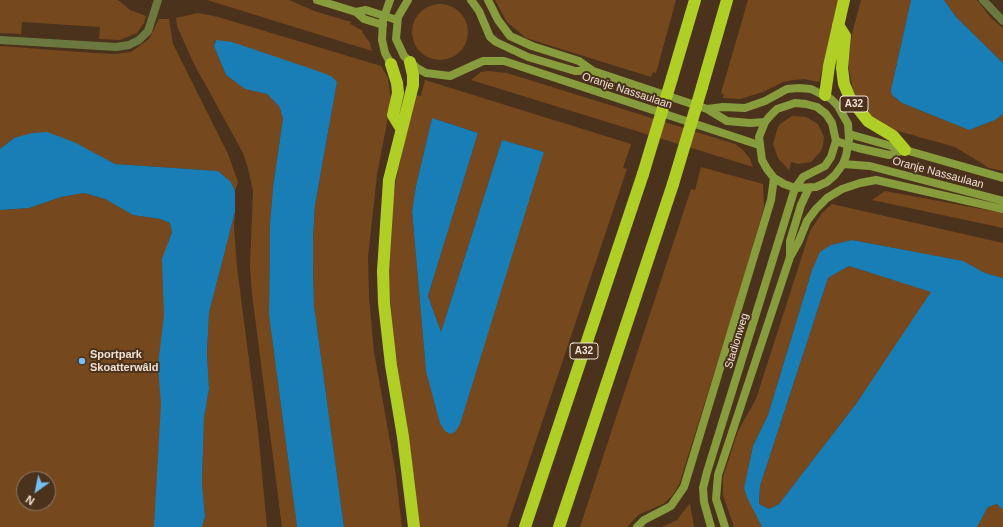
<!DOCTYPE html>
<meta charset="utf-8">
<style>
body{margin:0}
#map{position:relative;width:1003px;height:527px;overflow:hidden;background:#4b321c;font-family:Arial,sans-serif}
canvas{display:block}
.north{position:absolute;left:16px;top:471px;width:40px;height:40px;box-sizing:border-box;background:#4b321c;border:1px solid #8d7866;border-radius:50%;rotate:213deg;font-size:11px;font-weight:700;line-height:16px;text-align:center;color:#f1e1d4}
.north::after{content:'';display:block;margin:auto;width:14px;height:18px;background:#74c0f6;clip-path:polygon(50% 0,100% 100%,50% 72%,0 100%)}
</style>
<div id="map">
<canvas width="1003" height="527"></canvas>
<div class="north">N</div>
</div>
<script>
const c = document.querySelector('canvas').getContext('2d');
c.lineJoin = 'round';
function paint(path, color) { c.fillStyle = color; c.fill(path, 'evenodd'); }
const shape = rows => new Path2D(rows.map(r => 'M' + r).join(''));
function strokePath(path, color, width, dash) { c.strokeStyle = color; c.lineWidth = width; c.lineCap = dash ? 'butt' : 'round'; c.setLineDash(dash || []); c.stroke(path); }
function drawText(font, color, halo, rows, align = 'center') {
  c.font = font + ' Arial,sans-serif'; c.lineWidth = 4; c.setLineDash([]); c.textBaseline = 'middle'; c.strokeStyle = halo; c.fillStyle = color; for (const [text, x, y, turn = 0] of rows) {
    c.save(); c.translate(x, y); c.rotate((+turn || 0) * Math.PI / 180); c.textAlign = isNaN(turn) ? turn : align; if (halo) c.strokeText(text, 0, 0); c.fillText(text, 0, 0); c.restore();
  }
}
const green = shape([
 [0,0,118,0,130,10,146,16,144,23,137,33,120,40,99,39,100,27,22,22,21,34,0,33],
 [207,0,289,0,314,11,351,22,350,24,363,31,362,32,370,43,372,51],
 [495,0,676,0,656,73,653,72,651,77,526,38,507,22],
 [748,0,839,0,819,82,804,79,794,80,783,82,763,92,740,99,723,98,724,95,721,93],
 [861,0,911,0,891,90,895,98,902,103,969,130,995,120,1003,114,1003,171,989,168,955,147,891,129,878,121,866,112,853,90,848,64,852,34],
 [944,0,977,0,992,19,1003,28,1003,63,956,17],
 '412 32a28 28 0 1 1 56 0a28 28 0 1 1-56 0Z',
 [198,13,218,17,381,66,388,78,391,101,377,175,368,257,369,297,374,352,395,469,402,527,344,527,314,305,313,270,313,237,315,205,337,82,215,41,214,46,226,75,245,89,267,94,279,106,283,118,273,187,270,224,269,315,297,527,282,527,252,294,250,266,253,191,248,168,243,153,193,62,177,26,176,18],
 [159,19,169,19,173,44,228,154,238,182,235,191,231,182,218,171,115,164,66,139,14,138,0,149,0,46,94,53,115,54,131,52,149,39],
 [489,71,507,73,735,144,743,150,750,159,753,167,471,80,481,72],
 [425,80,631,144,623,168,627,169,507,527,419,527,393,332,388,272,391,213,396,180,406,132,416,95,421,96],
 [432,118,478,133,428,296,441,332,502,140,544,152,426,371,412,211,416,186],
 [792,116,806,117,818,124,824,137,823,145,821,151,811,162,798,164,791,162,789,170,778,158,773,144,777,130,780,124],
 [701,167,763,184,764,207,740,290,679,485,672,496,663,504,638,515,627,527,580,527,691,189,695,190],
 [885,191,1003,213,1003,228,872,200],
 [84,193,105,199,133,215,160,219,170,223,172,232,168,242,157,527,0,527,0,210,29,208,61,197],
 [24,479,48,479,48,503,24,503],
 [832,204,1003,243,1003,278,985,273,962,261,852,240,831,245,812,270,768,415,753,446,744,488,762,527,734,527,723,495,723,477,738,431,756,399,810,231,822,213],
 [235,212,234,226,237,267,258,431,267,527,202,527,205,516,202,483,204,418,209,389,207,353,209,313],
 [849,266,932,292,856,404,779,504,769,509,759,504,760,486,828,278],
 [690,503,694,527,662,527,677,520],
 [997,504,1003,510,1003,527,977,527,988,507]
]);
const water = shape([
 [911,0,944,0,956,17,1003,63,1003,114,995,120,969,130,902,103,892,95,891,90],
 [216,40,232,42,312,69,331,76,337,82,315,205,313,237,313,270,314,305,344,527,297,527,269,315,270,224,273,187,283,118,279,106,267,94,245,89,226,75,214,46],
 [432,118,478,133,428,296,441,332,502,140,544,152,460,424,455,432,450,434,445,431,440,423,426,371,412,211,416,186],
 [47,132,74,142,115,164,218,171,231,182,235,191,235,212,209,313,207,353,209,389,204,418,202,483,205,516,202,527,154,527,161,404,158,365,164,316,162,259,172,232,170,223,160,219,133,215,105,199,84,193,61,197,29,208,0,210,0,149,14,138,32,133],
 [852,240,963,261,985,273,1003,278,1003,510,997,504,988,507,977,527,762,527,747,497,744,488,753,446,768,415,812,270,820,252,831,245],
 [849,266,931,292,856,404,779,504,769,509,759,504,760,486,828,278]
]);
const street = shape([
 [983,0,1003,21],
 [0,40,116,47,129,45,139,40,148,31,158,0]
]);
const secondary = shape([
 [317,0,356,12,364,19,383,25],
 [390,0,383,20,382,40,385,53,391,64],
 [408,0,398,17,396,39,404,56,417,68,426,73,450,76,483,61,504,61,759,145],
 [471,0,479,11,490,37,496,42,528,57,575,71,593,71,707,109,727,121,750,123,765,122],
 [488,0,498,20,510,36,532,46,579,61,593,71],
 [356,12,366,10,397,20],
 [707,109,723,107,745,108,765,101,787,89,799,88,811,89,831,99,838,106,848,124,849,139,848,145,846,156,843,164,835,175,827,182,816,187,795,188,803,177,825,166,831,157,836,141,848,145,858,148,889,155,905,150],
 [849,134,1003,178],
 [843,164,870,166,1003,201],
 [790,257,799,241,807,221,816,209,827,198,842,189,860,183,876,180,1003,209],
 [637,527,644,520,671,506,684,487,771,200,774,178],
 [711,527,704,502,703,488,707,472,795,188,784,184,774,178,767,169,762,160,759,137,765,122,770,116,777,109,795,103,806,104,817,107,826,114,832,123,836,141],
 [725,527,716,499,718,475,790,257,790,241,801,205,809,188]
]);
const highway = shape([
 [838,25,845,36,842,68,844,84,850,98,868,121,893,136,905,150],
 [410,62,413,75,413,85,389,180,383,271,384,303,391,365,403,437,414,527],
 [391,64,397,83,398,93,393,115,401,128],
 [672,78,695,0],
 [702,87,727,0],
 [825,95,829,66,844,0],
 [525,527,643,174],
 [559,527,673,184]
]);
const highwayBridge = shape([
 [643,174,672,78],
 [673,184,702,87]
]);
const markers = [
 [82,361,4,"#74c0f6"]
];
const shields = [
 [854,104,28],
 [584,351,28]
];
const shieldNames = [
 ["A32",854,104],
 ["A32",584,351]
];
const streetNames = [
 ["Oranje Nassaulaan",627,91,18],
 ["Oranje Nassaulaan",938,173,15],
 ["Stadionweg",737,341,-73]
];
const poiNames = [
 ["Sportpark",90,355],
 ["Skoatterwâld",90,368]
];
paint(green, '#76481d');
paint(water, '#197eb6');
strokePath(street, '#6b7940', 8);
strokePath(secondary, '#879c3c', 8);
strokePath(highway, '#b0cf26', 12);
strokePath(highwayBridge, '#b0cf26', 12);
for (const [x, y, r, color] of markers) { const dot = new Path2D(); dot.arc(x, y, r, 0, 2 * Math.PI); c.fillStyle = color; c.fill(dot); strokePath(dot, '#4b321c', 1.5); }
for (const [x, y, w] of shields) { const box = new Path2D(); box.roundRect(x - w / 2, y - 8, w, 16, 3); c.fillStyle = '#4b321c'; c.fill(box); strokePath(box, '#f1e1d4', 1); }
drawText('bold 10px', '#f1e1d4', null, shieldNames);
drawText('11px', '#f1e1d4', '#4b321c', streetNames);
drawText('bold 11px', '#f1e1d4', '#4b321c', poiNames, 'left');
</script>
